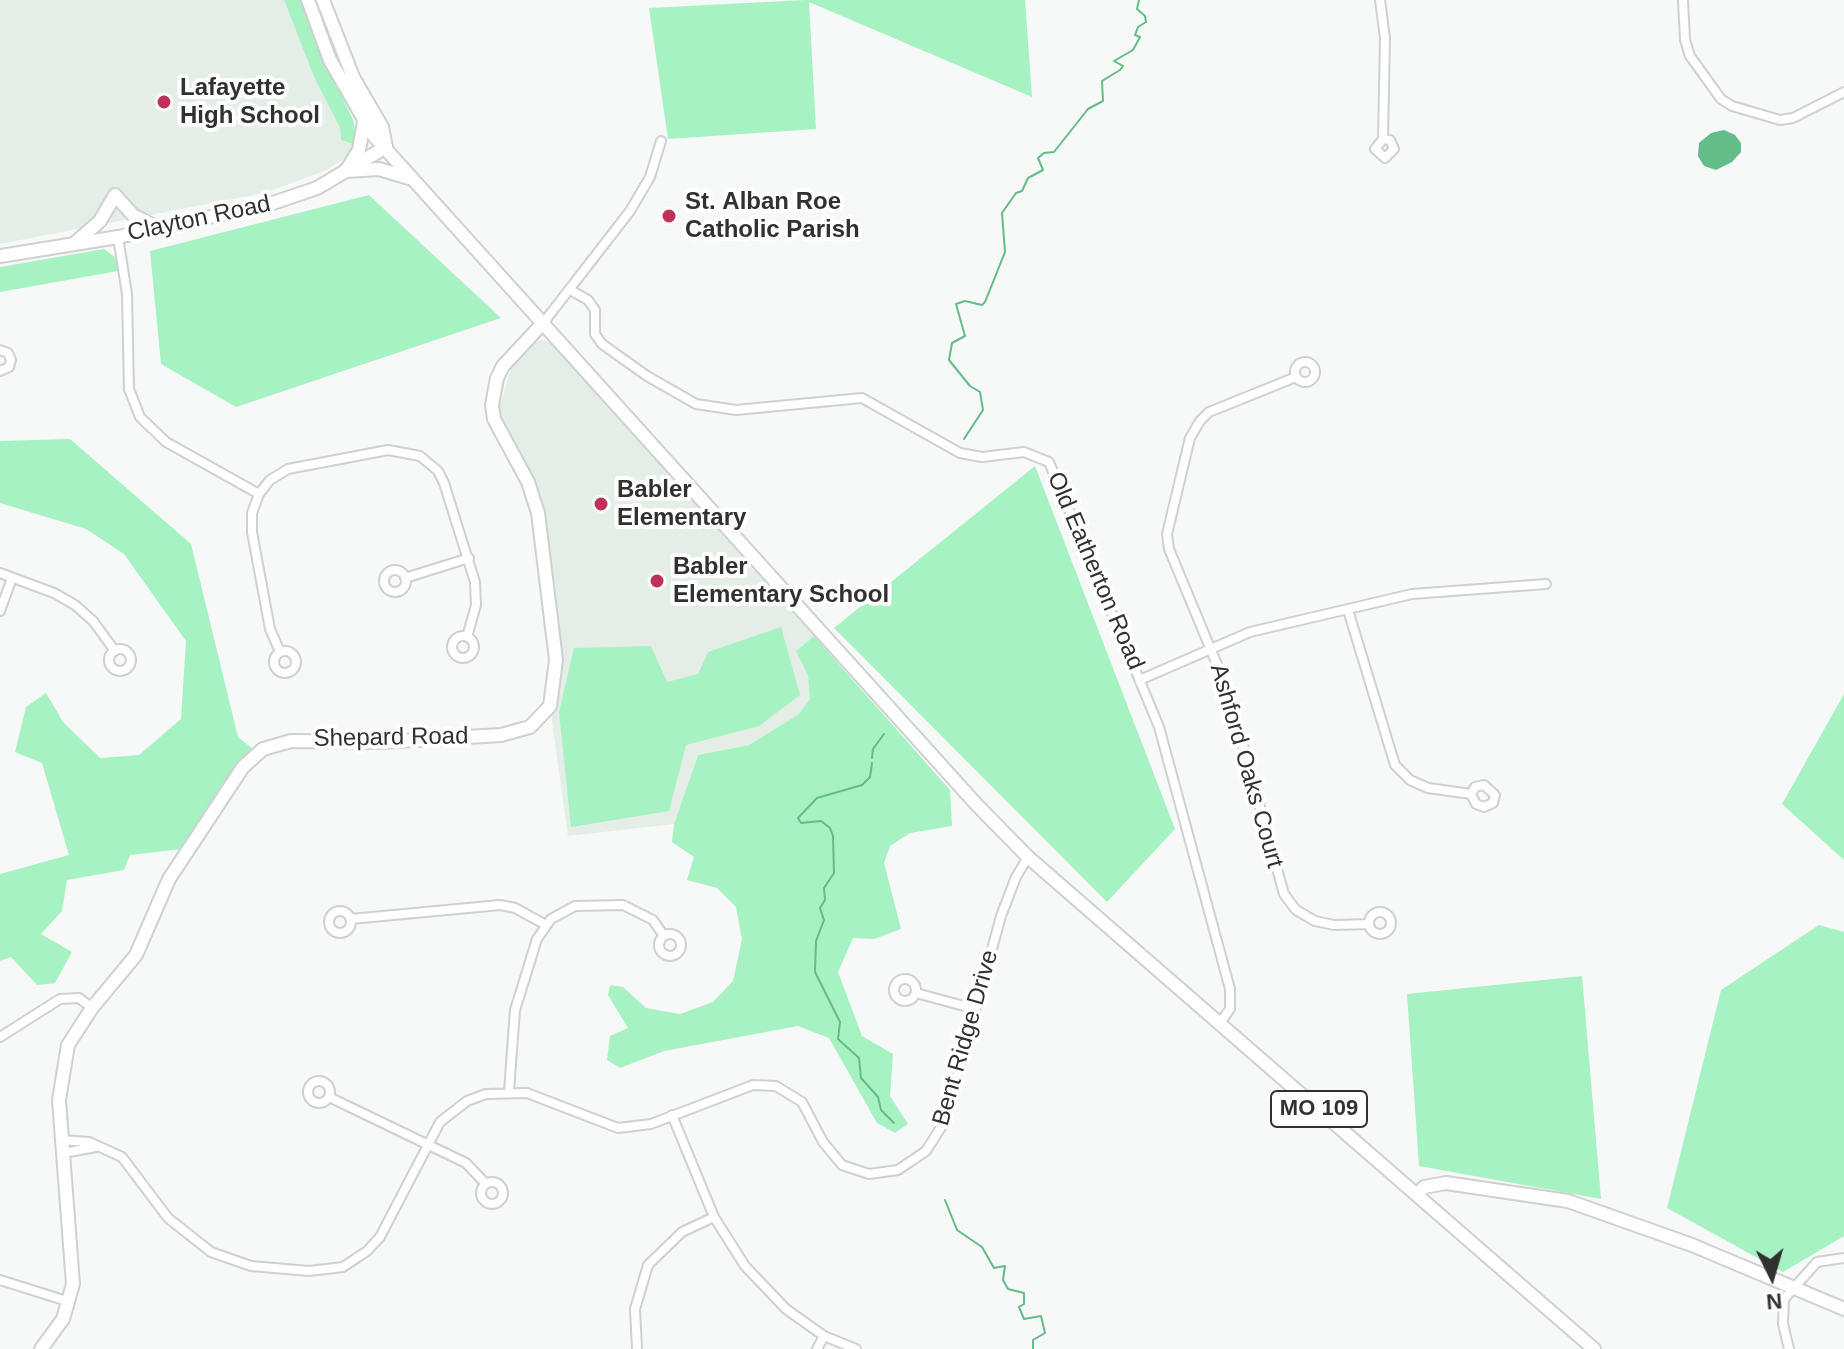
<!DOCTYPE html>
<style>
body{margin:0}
#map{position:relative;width:1844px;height:1349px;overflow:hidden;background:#f6f9f7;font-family:Helvetica,sans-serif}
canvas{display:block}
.north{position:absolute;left:1732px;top:1237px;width:80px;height:80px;-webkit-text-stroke:6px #fff;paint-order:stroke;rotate:175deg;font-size:22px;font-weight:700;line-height:32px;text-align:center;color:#303130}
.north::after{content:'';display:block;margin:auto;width:28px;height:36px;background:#303130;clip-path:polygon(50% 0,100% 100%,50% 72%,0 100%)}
</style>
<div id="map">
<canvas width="1844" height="1349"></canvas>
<div class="north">N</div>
</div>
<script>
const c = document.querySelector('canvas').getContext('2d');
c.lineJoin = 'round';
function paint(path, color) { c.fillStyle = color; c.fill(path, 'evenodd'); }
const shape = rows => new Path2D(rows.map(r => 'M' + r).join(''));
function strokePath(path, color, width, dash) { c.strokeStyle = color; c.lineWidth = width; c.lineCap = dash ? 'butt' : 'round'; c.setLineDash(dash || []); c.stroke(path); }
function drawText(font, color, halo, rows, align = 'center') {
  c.font = font + ' Helvetica,sans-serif'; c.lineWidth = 8; c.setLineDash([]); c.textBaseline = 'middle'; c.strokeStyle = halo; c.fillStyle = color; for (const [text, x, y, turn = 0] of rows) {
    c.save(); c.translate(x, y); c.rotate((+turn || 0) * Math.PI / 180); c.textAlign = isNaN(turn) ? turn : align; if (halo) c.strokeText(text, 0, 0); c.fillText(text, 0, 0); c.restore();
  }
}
const built = shape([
 [0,0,284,0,314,77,340,128,341,140,356,145,349,156,325,171,264,193,0,244],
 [542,340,553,344,814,636,796,651,808,676,810,699,799,714,749,745,698,755,674,824,568,836,551,715,560,683,559,653,543,525,503,424,500,406,511,369,533,343]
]);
const green = shape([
 [284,0,305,0,320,50,354,122,356,145,341,140,340,128,314,77],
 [805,0,1025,0,1032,97,809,2,816,129,668,139,649,8],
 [369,195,501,318,236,407,161,364,150,251],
 [104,249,116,258,118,271,0,292,0,267],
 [70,439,191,544,238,737,253,749,182,849,130,855,124,870,67,880,62,911,41,934,72,952,55,983,37,985,11,957,0,961,0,874,69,855,42,763,15,752,26,707,46,693,63,722,100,758,139,755,181,719,186,641,124,554,86,529,0,503,0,441],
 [1035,466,1175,829,1107,902,834,628],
 [781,627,800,695,759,726,686,745,669,811,571,827,559,712,574,648,651,646,667,682,698,674,708,652],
 [814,636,950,790,952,826,910,833,890,846,884,863,901,929,874,939,853,938,838,972,862,1036,893,1054,890,1096,908,1124,895,1133,877,1123,829,1038,798,1026,664,1051,620,1068,607,1060,610,1036,628,1028,608,995,610,985,623,987,646,1008,680,1014,713,1002,733,981,742,939,736,907,717,888,687,880,694,857,672,842,674,824,698,755,749,745,799,714,810,699,808,676,796,651],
 [1844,694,1844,860,1782,804],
 [1819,925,1844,932,1844,1236,1783,1272,1667,1208,1721,990],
 [1582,976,1601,1199,1419,1166,1407,994]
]);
const water = shape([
 [1724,130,1735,135,1741,143,1741,152,1732,162,1716,170,1704,166,1698,156,1699,143,1711,133]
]);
const stream = shape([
 [964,439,983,410,980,392,970,386,949,360,952,343,965,336,956,304,965,301,982,305,985,302,1005,252,1002,213,1016,193,1022,191,1028,178,1043,170,1038,158,1044,153,1054,152,1088,109,1103,101,1102,81,1120,70,1123,66,1114,61,1133,50,1140,37,1135,35,1138,27,1146,22,1145,16,1137,9,1139,0],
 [872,758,873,749,884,734],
 [872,763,870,777,862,785,817,798,798,818,801,823,821,821,830,828,833,836,834,873,824,888,825,900,820,908,824,920,816,941,815,972,840,1022,838,1039,859,1058,861,1078,878,1097,881,1110,894,1123],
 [945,1200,957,1230,982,1247,994,1268,1005,1266,1003,1280,1008,1289,1024,1293,1024,1304,1019,1307,1024,1319,1041,1316,1045,1333,1033,1340,1033,1349]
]);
const street = shape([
 [1380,0,1385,38,1383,139,1375,149,1385,158,1394,149,1390,140,1383,139],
 [1683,0,1685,40,1690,56,1721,99,1732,106,1780,120,1793,118,1844,92],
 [118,237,127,294,129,389,140,417,166,442,259,494],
 [572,291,588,300,595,310,595,334,602,344,647,376,696,404,736,410,862,398,960,453,982,457,1024,452,1049,462,1159,727,1230,989,1230,1009,1220,1023],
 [544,322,630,211,650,177,661,141],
 [0,350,8,353,11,360,9,367,0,371],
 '1295 372a10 10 0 1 1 20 0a10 10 0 1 1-20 0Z',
 [1296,377,1209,412,1200,421,1190,438,1167,534,1169,549,1228,691,1284,894,1296,910,1315,921,1334,925,1369,924],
 '384 581a11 11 0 1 1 22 0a11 11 0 1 1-22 0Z',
 [0,573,54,593,75,605,93,621,115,651],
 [405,578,469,558],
 [1348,610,1395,765,1410,780,1428,788,1471,794,1475,787,1484,785,1495,795,1493,803,1484,807,1476,804,1471,794],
 [0,611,12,578],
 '452 647a11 11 0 1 1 22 0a11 11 0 1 1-22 0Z',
 '109 660a11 11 0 1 1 22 0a11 11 0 1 1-22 0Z',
 '274 662a11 11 0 1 1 22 0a11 11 0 1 1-22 0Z',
 [280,652,270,629,252,532,252,513,259,494,270,480,288,469,388,450,420,456,438,471,444,483,475,582,476,605,467,637],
 [1142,679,1250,632,1412,594,1546,584],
 '329 922a11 11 0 1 1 22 0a11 11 0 1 1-22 0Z',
 '1369 923a11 11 0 1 1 22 0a11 11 0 1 1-22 0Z',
 [351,919,500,905,515,908,546,925],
 '659 945a11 11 0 1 1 22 0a11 11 0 1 1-22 0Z',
 '894 990a11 11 0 1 1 22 0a11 11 0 1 1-22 0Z',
 [916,993,975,1009],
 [0,1037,60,999,79,998,92,1008],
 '308 1092a11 11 0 1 1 22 0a11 11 0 1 1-22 0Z',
 [509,1091,515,1010,537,939,551,919,575,906,623,905,653,920,664,936],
 [329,1097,466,1163,486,1184],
 [672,1115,714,1217,745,1266,786,1309,824,1336,856,1349],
 [62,1140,89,1142,122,1157,168,1218,211,1252,251,1266,309,1271,343,1267,367,1251,380,1237,440,1122,467,1101,486,1094,527,1093,618,1128,651,1124,753,1085,776,1086,802,1102,823,1142,842,1165,869,1174,898,1170,926,1151,945,1121,1001,916,1016,877,1028,857],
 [63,1153,96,1147],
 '481 1193a11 11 0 1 1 22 0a11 11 0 1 1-22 0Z',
 [0,1280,70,1302],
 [637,1349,635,1309,648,1265,682,1232,714,1217],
 [817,1349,824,1336],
 [1789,1349,1783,1324,1784,1299,1817,1262,1844,1258]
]);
const secondary = shape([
 [76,242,100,221,115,195,133,215,158,228],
 [0,256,118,237,270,204,317,188,386,147],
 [1417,1195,1424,1187,1446,1183,1568,1201,1692,1245,1844,1309],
 [41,1349,63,1319,73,1284,59,1100,68,1045,92,1008,136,955,169,879,243,767,263,749,291,741,383,742,501,735,530,727,550,706,556,660,538,513,528,482,494,419,492,405,497,378,503,366,544,322]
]);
const primary = shape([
 [308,0,330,60,373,135,976,804,1028,857,1594,1349],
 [323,0,353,77,382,127,386,147],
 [346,171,379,169,409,178],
 [346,171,359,150,364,122]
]);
const markers = [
 [164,102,8,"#c03159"],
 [669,216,8,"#c03159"],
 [601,504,8,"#c03159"],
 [657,581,8,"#c03159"]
];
const shields = [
 [1319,1109,96]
];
const shieldNames = [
 ["MO 109",1319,1109]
];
const poiNames = [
 ["Lafayette",180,88],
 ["High School",180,116],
 ["St. Alban Roe",685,202],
 ["Catholic Parish",685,230],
 ["Babler",617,490],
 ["Elementary",617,518],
 ["Babler",673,567],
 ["Elementary School",673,595]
];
const streetNames = [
 ["Clayton Road",199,219,-12],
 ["Old Eatherton Road",1095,571,67],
 ["Shepard Road",391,738,-1],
 ["Ashford Oaks Court",1246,766,74],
 ["Bent Ridge Drive",966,1038,-74]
];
paint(built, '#e4eee7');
paint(green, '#a7f2c3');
paint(water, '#64bc88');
strokePath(stream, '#64bc88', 2);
strokePath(street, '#ced1cf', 12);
strokePath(secondary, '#ced1cf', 16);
strokePath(primary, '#ced1cf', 16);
strokePath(street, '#fff', 8);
strokePath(secondary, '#fff', 12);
strokePath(primary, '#fff', 12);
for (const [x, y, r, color] of markers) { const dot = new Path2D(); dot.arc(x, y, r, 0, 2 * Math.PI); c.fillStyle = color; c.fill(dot); strokePath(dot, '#fff', 3); }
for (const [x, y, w] of shields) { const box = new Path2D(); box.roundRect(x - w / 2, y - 18, w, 36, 6); c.fillStyle = '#fff'; c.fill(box); strokePath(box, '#303130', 2); }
drawText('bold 22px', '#303130', null, shieldNames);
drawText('bold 24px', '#303130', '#fff', poiNames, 'left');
drawText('24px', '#303130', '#fff', streetNames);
</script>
